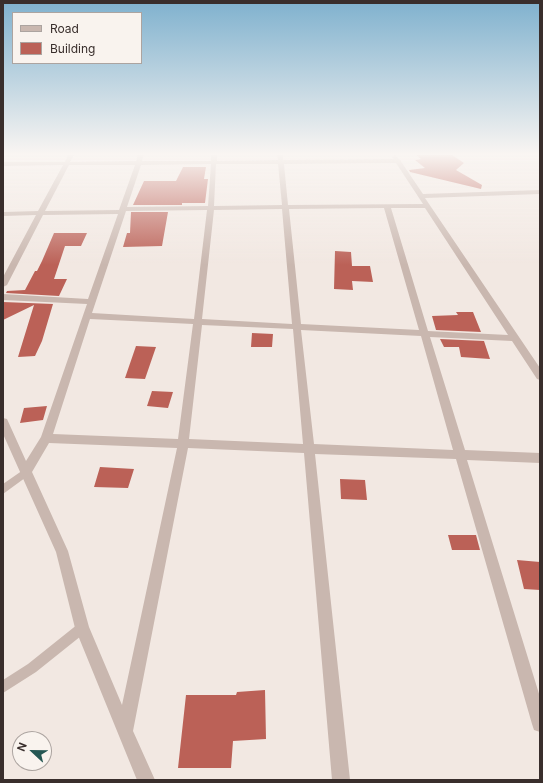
<!DOCTYPE html>
<style>
body{margin:0}
#map{position:relative;width:543px;height:783px;overflow:hidden;background:#f2e8e2;font-family:Inter,sans-serif}
canvas{display:block}
.frame{position:absolute;inset:0;border:4px solid #392e2c;pointer-events:none}
.legend{position:absolute;left:12px;top:12px;width:130px;height:52px;box-sizing:border-box;background:#f9f3ee;border:1px solid #aca4a0;margin:0;padding:5px 7px;list-style:none;font-size:12px;color:#392e2c}
.legend li{display:flex;align-items:center;gap:8px;height:20px}
.legend b{width:20px;border:1px solid #aca4a0}
.north{position:absolute;left:12px;top:731px;width:40px;height:40px;box-sizing:border-box;background:#f9f3ee;border:1px solid #aca4a0;border-radius:50%;rotate:292deg;font-size:11px;font-weight:700;line-height:16px;text-align:center;color:#392e2c}
.north::after{content:'';display:block;margin:auto;width:14px;height:18px;background:#255753;clip-path:polygon(50% 0,100% 100%,50% 72%,0 100%)}
</style>
<div id="map">
<canvas width="543" height="783"></canvas>
<div class="frame"></div>
<ul class="legend">
<li><b style="height:5px;background:#c9b7af"></b>Road</li>
<li><b style="height:11px;background:#bb6157"></b>Building</li>
</ul>
<div class="north">N</div>
</div>
<script>
const c = document.querySelector('canvas').getContext('2d');
c.lineJoin = 'round';
function paint(path, color) { c.fillStyle = color; c.fill(path, 'evenodd'); }
const shape = rows => new Path2D(rows.map(r => 'M' + r).join(''));
const building = shape([
 [416,155,452,155,464,163,456,170,482,185,481,189,410,172,409,170,425,168,415,160,421,159],
 [183,167,206,167,204,179,208,179,205,203,182,203,182,205,133,205,144,181,176,181],
 [131,212,168,212,162,246,123,247,127,233,130,233],
 [54,233,87,233,81,246,65,246,54,279,67,279,59,296,6,293,7,291,25,290,35,271,37,271,42,261],
 [335,251,351,252,352,266,370,266,373,282,352,281,353,290,334,289],
 [3,302,53,304,42,341,35,356,18,357,34,305,3,320],
 [456,312,473,312,481,332,436,330,432,316,458,315],
 [252,333,273,334,272,347,251,347],
 [440,339,484,341,490,359,461,357,459,347,444,347],
 [136,346,156,347,145,379,125,378],
 [152,391,173,392,168,408,147,406],
 [47,406,43,420,20,423,24,408],
 [100,467,134,469,128,488,94,487],
 [340,479,365,480,367,500,341,499],
 [448,535,476,535,480,550,452,550],
 [517,560,540,562,540,590,524,589],
 [265,690,266,739,233,741,231,768,178,768,186,695,236,695,237,692]
]);
const service = shape([
 [26,468,29,469,31,472,29,475,3,494,3,484,26,468],
 [82,622,86,624,88,628,86,632,36,672,3,693,3,680,28,664,78,624,82,622]
]);
const minor = shape([
 [68,155,74,155,70,162,136,161,138,155,144,155,142,161,211,161,211,155,217,155,217,161,278,160,277,155,283,155,283,160,394,159,392,157,395,155,400,160,423,194,540,190,540,194,425,198,540,368,540,380,537,379,512,341,430,337,465,450,540,453,540,463,467,460,540,697,540,732,534,730,532,724,456,459,315,454,350,780,332,780,304,453,188,448,133,731,155,780,137,780,75,628,56,552,3,434,3,418,7,419,26,461,41,437,87,304,3,300,3,294,88,299,118,214,43,215,7,285,3,287,3,277,36,215,3,216,3,212,38,211,63,165,3,166,3,162,65,162,68,155],
 [396,163,423,204,288,205,284,164,396,163],
 [211,164,208,206,127,207,141,165,211,164],
 [216,164,278,164,282,205,214,206,216,164],
 [69,165,135,165,119,210,45,211,69,165],
 [384,208,419,330,301,324,289,209,384,208],
 [391,208,425,208,508,335,428,331,391,208],
 [282,209,292,324,202,319,214,210,282,209],
 [207,210,194,319,92,313,126,211,207,210],
 [90,319,193,324,178,439,53,434,90,319],
 [202,325,293,329,303,444,189,439,202,325],
 [301,330,421,336,453,450,314,444,301,330],
 [49,443,177,448,122,705,89,627,68,551,32,472,49,443]
]);
paint(building, '#bb6157');
paint(service, '#c9b7af');
paint(minor, '#c9b7af');
const sky = c.createLinearGradient(0, 0, 0, 265);
sky.addColorStop(0, '#7fb1ce');
sky.addColorStop(0.58, '#f9f5f2');
sky.addColorStop(1, '#f9f5f200');
c.fillStyle = sky;
c.fillRect(0, 0, 543, 265);
</script>
